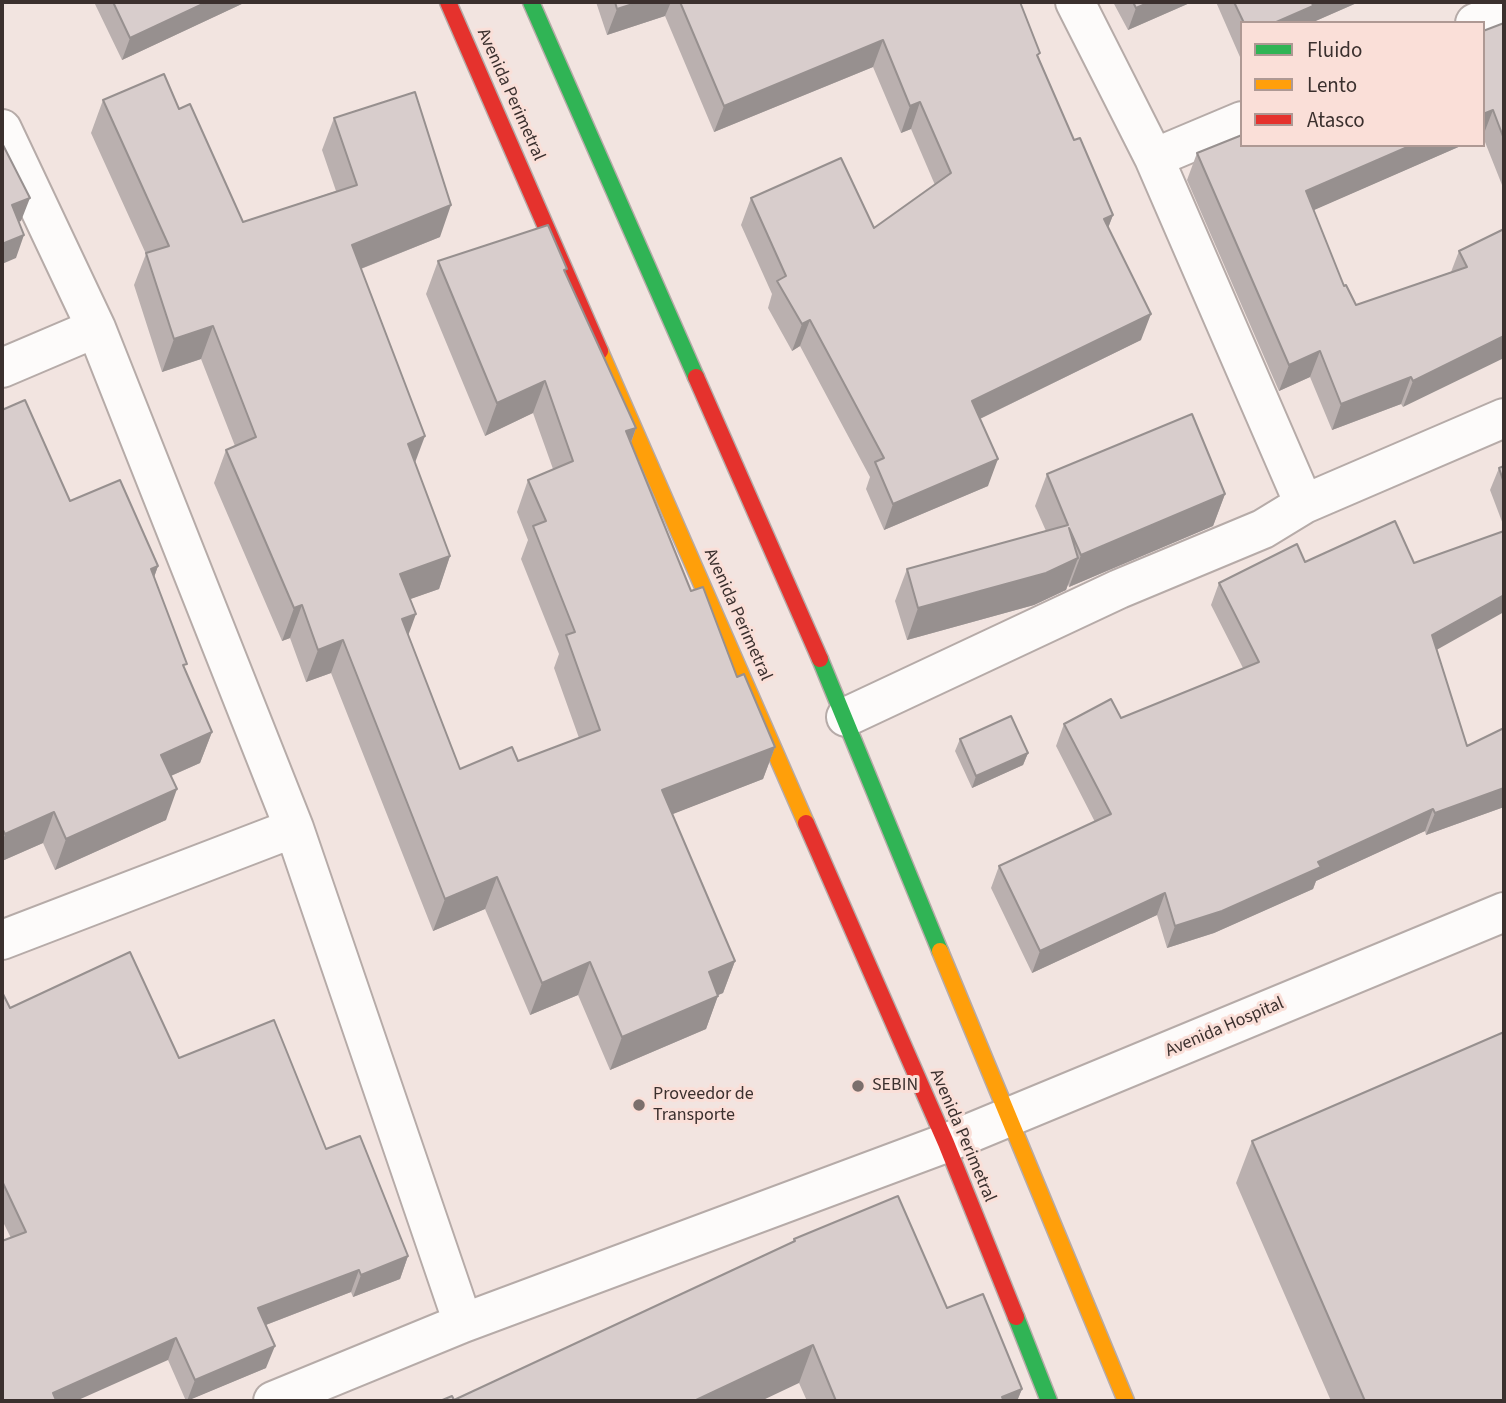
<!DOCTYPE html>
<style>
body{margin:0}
#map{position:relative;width:1506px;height:1403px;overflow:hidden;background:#f2e4e0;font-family:"Source Sans 3",sans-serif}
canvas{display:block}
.frame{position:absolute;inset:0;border:4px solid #3b302e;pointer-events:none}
.legend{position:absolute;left:1240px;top:21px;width:245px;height:126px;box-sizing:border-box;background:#fadfd8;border:2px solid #ae9994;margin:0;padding:9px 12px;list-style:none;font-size:21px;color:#3b302e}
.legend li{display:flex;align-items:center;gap:14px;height:35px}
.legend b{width:35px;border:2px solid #ae9994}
</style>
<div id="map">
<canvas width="1506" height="1403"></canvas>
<div class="frame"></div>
<ul class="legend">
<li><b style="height:9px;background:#30b455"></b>Fluido</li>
<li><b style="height:9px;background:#ff9f0a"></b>Lento</li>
<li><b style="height:9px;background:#e5322d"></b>Atasco</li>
</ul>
</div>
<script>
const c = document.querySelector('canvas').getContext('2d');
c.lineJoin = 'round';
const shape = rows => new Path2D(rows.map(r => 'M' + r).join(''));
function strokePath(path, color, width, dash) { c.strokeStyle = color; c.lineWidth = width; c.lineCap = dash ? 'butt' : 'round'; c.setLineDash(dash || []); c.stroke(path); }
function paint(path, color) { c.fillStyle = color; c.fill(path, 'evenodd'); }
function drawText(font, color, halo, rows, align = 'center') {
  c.font = font + ' "Source Sans 3",sans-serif'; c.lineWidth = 6; c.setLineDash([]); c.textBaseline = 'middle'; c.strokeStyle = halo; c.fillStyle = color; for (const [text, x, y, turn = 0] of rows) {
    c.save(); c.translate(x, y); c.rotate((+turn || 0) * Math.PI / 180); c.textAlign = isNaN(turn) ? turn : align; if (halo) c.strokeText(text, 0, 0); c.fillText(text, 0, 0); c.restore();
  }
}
const street = shape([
 [1075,2,1154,158,1304,504],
 [1475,23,1504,11],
 [2,129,96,328,294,828,463,1323],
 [1154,158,1242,121],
 [2,368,96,328],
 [846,717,1119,589,1263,529,1304,504,1504,418],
 [2,940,294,828],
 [273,1401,463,1323,946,1143,1504,912]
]);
const fast = shape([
 [531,2,696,377],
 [820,659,940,951],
 [1016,1317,1049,1401]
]);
const slow = shape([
 [600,351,806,823],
 [940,951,1126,1401]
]);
const jam = shape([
 [448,2,600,351],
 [696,377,820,659],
 [806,823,946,1143,1016,1317]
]);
const wall = shape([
 [94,2,246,2,122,60],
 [596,2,1020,2,1039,58,1074,140,1113,215,1108,228,1141,340,980,419,988,486,884,530,866,489,870,477,800,346,792,351,768,308,772,294,741,225,751,198,874,228,935,185,911,129,901,133,873,67,714,132,665,16,607,35],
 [1113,2,1192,2,1128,30],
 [1216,2,1359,2,1311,23,1242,23,1242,56,1240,57],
 [1504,23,1504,190,1483,137,1483,31],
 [103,100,179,109,243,222,336,191,322,150,334,118,440,237,361,269,415,463,450,556,439,589,410,599,408,635,460,769,518,761,579,738,554,668,559,654,521,559,528,540,517,512,528,480,553,469,533,413,485,436,426,294,438,261,565,274,636,428,631,443,691,591,775,747,763,779,672,814,735,961,723,993,718,995,706,1029,610,1070,578,995,530,1015,485,909,433,931,331,673,306,682,290,638,282,641,214,483,226,450,235,446,201,359,162,372,134,285,146,254,91,133],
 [1242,145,1463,145,1313,210,1344,286,1356,305,1451,272,1459,251,1504,229,1403,407,1401,404,1332,430,1310,377,1279,391,1187,180,1197,153],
 [2,410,70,501,158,566,154,577,185,670,212,732,200,763,171,776,166,820,55,870,43,843,2,861],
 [1504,466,1504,527,1490,490,1499,468],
 [1047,474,1225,494,1213,526,1069,587,1068,584,1066,590,1034,605,907,640,895,601,907,569,1046,531,1035,506],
 [1305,562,1437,650,1467,746,1504,728,1504,807,1426,835,1425,831,1316,881,1313,889,1214,933,1167,948,1157,915,1032,973,991,888,999,866,1095,822,1056,746,1064,724,1121,718,1243,668,1211,605,1219,583],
 [960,739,1028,753,1023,765,972,788,955,751],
 [2,992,10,1008,179,1058,326,1149,408,1256,400,1279,353,1297,351,1292,266,1325,266,1368,186,1401,168,1360,11,1238,2,1220],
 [1252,1141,1504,1401,1331,1401,1236,1183],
 [794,1239,947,1308,1022,1389,1017,1401,807,1401,799,1383,454,1400,793,1242]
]);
const shadedWall = shape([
 [207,2,246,2,122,60,130,38],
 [639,2,671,2,665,16,607,35,617,9],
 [1150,2,1192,2,1128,30,1136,8],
 [1314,2,1359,2,1311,23,1274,23],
 [883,40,873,67,714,132,724,106],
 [920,102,911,129,901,133,910,106],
 [1493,110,1483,136,1483,114],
 [1412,145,1463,145,1296,218,1306,191],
 [30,198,21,221,4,228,12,205],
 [451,205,440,237,340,277,352,245],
 [1113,215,1103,241,1104,219],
 [24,235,16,258,2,264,2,244],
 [1151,314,1141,340,963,427,972,401],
 [810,320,800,346,792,351,802,324],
 [213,326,201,359,162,372,174,339],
 [1504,336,1504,358,1403,407,1413,381],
 [1320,351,1310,377,1279,391,1289,365],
 [1411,377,1401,404,1332,430,1341,404],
 [545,381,533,413,485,436,497,403],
 [636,428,624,461,626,431],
 [425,436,413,468,408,444],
 [998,459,988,486,884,530,893,504],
 [1225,494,1213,526,1069,587,1081,555],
 [450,556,439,589,388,607,400,574],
 [1078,558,1066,590,1034,605,907,640,918,608],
 [158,566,147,597,151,569],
 [1504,595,1504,612,1424,657,1432,635],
 [302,605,290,638,282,641,294,608],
 [416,614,404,647,402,619],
 [343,640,331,673,306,682,318,650],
 [212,732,200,763,150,785,161,755],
 [775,747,763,779,650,823,662,790],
 [1028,753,1023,765,972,788,976,776],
 [1504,788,1504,807,1426,835,1435,813],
 [177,789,166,820,55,870,66,839],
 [1433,809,1425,831,1316,881,1313,889,1214,933,1167,948,1175,926],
 [54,812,43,843,2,861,2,843,5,834],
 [497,877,485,909,433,931,445,899],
 [1165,893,1157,915,1032,973,1040,951],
 [735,961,723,993,697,1004,709,972],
 [590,962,578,995,530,1015,542,983],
 [718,996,706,1029,610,1070,622,1037],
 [408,1256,400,1279,353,1297,361,1275],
 [359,1270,351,1292,250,1331,258,1308],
 [176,1338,168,1360,76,1401,50,1401,53,1393],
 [813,1345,799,1383,761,1401,694,1401],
 [275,1346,266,1368,187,1401,195,1380],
 [1022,1389,1017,1401,1000,1401,1002,1397]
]);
const building = shape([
 [113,2,207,2,130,38,113,2],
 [615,2,639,2,617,9,615,2],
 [680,2,1020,2,1040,53,1037,55,1074,140,1080,138,1113,215,1104,219,1151,314,972,401,998,459,893,504,875,462,884,458,810,320,802,324,777,281,786,276,751,198,841,158,874,228,951,173,920,102,910,106,883,40,724,106,680,2],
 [1133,2,1150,2,1136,8,1133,2],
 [1234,2,1314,2,1312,3,1313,6,1274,23,1244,23,1234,2],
 [1504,23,1504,139,1493,110,1483,114,1483,31,1504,23],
 [164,74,179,109,190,104,243,222,357,185,334,118,415,92,451,205,352,245,425,436,408,444,450,556,400,574,416,614,402,619,460,769,512,747,518,761,600,730,566,635,575,632,533,526,546,521,528,480,573,461,545,381,497,403,438,261,548,225,567,269,564,270,636,428,626,431,691,591,703,587,737,677,744,674,775,747,662,790,735,961,709,972,718,996,622,1037,590,962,542,983,497,877,445,899,343,640,318,650,302,605,294,608,226,450,256,437,213,326,174,339,146,253,169,246,103,100,164,74],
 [1242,135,1242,145,1412,145,1306,191,1344,286,1346,285,1356,305,1467,267,1459,251,1504,229,1504,336,1413,381,1411,377,1341,404,1320,351,1289,365,1197,153,1242,135],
 [2,143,30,198,12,205,24,235,2,244,2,143],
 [25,400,70,501,120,480,158,566,151,569,187,664,183,665,212,732,161,755,177,789,66,839,54,812,5,834,3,830,2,831,2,410,25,400],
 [1192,414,1225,494,1081,555,1069,528,1078,558,1046,573,918,608,907,569,1068,525,1047,474,1192,414],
 [1504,466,1504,483,1499,468,1504,466],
 [1395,521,1414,563,1504,531,1504,595,1432,635,1467,746,1504,728,1504,788,1435,813,1433,809,1318,862,1321,867,1222,911,1175,926,1165,893,1040,951,999,866,1111,814,1064,724,1111,699,1121,718,1259,662,1219,583,1297,544,1305,562,1395,521],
 [1011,716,1028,753,976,776,960,739,1011,716],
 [130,952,179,1058,274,1020,326,1149,360,1136,408,1256,361,1275,359,1270,258,1308,275,1346,195,1380,176,1338,53,1393,56,1400,51,1401,2,1401,2,1241,26,1232,2,1181,2,992,10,1008,130,952],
 [1504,1032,1504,1401,1365,1401,1252,1141,1504,1032],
 [898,1196,947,1308,983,1294,1022,1389,1002,1397,1004,1401,836,1401,813,1345,694,1401,440,1401,452,1396,454,1400,795,1241,794,1239,898,1196]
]);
const markers = [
 [858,1086,7,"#7b6f6c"],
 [639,1105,7,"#7b6f6c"]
];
const streetNames = [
 ["Avenida Perimetral",510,95,66],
 ["Avenida Perimetral",737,615,66],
 ["Avenida Hospital",1225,1028,-23],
 ["Avenida Perimetral",962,1136,67]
];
const poiNames = [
 ["SEBIN",872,1086],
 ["Proveedor de",653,1095],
 ["Transporte",653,1116]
];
strokePath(street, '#b6aba8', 42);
strokePath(fast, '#b6aba8', 19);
strokePath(slow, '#b6aba8', 19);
strokePath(jam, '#b6aba8', 19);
strokePath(street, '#fdfbfa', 38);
strokePath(fast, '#30b455', 16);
strokePath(slow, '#ff9f0a', 16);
strokePath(jam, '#e5322d', 16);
paint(wall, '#bab0af');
paint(shadedWall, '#97908f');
paint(building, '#d8cdcc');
strokePath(building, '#97908f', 2);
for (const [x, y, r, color] of markers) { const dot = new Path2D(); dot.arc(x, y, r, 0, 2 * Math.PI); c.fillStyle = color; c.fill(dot); strokePath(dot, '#fadfd8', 2.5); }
drawText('18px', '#3b302e', '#fadfd8', streetNames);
drawText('18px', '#3b302e', '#fadfd8', poiNames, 'left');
</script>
